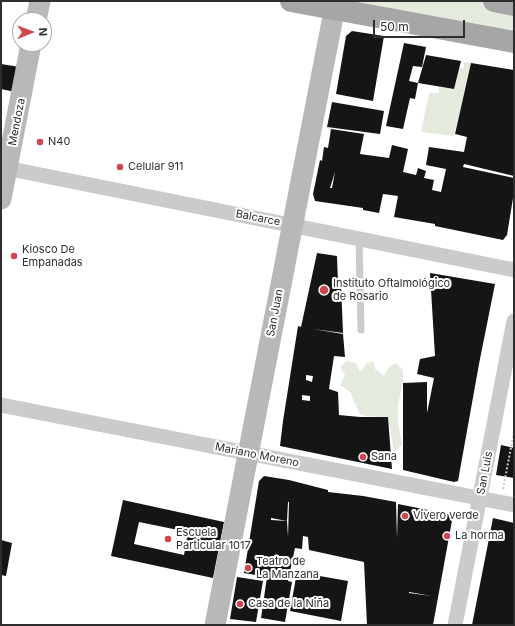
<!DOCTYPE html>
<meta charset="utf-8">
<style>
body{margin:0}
#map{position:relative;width:515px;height:626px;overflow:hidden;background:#fff;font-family:Inter,sans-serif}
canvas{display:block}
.frame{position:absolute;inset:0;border:2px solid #2e2e2e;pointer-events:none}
.north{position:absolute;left:12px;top:12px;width:40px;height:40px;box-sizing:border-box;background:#fff;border:1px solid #ababab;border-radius:50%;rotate:89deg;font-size:11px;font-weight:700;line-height:16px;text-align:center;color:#2e2e2e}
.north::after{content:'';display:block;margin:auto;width:14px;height:18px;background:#d0464f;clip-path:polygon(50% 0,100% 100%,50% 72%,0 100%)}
.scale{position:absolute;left:373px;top:20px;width:92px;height:18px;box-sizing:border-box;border:2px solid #2e2e2e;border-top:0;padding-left:5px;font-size:12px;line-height:14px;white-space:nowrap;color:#2e2e2e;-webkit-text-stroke:3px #fff;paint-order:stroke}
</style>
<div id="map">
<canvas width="515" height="626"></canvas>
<div class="frame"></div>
<div class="north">N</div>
<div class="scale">50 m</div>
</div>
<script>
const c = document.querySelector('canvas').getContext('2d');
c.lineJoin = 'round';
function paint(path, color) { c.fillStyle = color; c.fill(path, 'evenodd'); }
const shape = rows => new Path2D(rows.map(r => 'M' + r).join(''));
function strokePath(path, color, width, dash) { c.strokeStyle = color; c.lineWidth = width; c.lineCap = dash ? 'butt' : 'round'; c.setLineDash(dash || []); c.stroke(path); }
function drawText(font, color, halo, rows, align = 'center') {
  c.font = font + ' Inter,sans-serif'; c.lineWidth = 4; c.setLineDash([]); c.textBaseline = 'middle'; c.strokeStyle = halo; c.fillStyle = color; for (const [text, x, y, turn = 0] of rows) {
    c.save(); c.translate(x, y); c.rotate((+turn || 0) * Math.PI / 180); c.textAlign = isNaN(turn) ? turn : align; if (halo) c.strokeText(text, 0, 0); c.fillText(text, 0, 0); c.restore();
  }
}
const green = shape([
 [291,1,494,1,514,5,514,42],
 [464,62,471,63,454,136,421,132,429,93,439,93,439,87,454,89,459,68,464,68],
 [346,361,356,363,360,372,366,364,373,361,375,369,384,376,388,368,396,363,403,370,403,381,398,405,398,424,402,444,394,453,388,417,366,416,360,414,350,392,340,385,345,375,340,367]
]);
const building = shape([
 [352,31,384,36,373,101,336,94,346,36],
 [404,43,426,47,422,67,413,66,409,81,418,83,415,99,410,98,403,129,386,126],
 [426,55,461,61,454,89,418,83],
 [471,63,514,70,514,176,464,164,463,167,514,178,514,192,507,235,503,240,435,226,435,224,394,217,398,196,383,194,379,213,363,210,363,208,315,201,313,194,320,160,322,161,324,147,328,148,331,129,364,134,360,154,389,158,392,145,408,149,403,172,416,175,418,168,426,171,424,178,434,180,432,190,441,192,446,169,426,165,429,147,464,152,467,137,455,134],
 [335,172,332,188,330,188],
 [1,64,20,67,15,92,1,89],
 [332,102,384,111,380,134,327,127],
 [317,253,337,256,338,283,341,284,343,333,313,329,343,334,345,357,334,356,329,389,338,392,339,415,360,417,388,417,392,469,280,446,283,421,298,326,301,327],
 [306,375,313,376,312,382,306,380],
 [302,395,310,396,310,401,302,400],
 [430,273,495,284,479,364,458,481,454,482,403,470,403,383,427,382,427,413,434,378,417,374,420,359,435,356],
 [501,445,514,448,514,478,496,475],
 [264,476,289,480,328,490,328,492,363,496,396,502,397,538,398,504,453,515,433,625,367,625,364,562,309,550,308,537,303,536,302,549,295,548,288,581,292,582,285,622,261,618,267,577,244,573,259,481],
 [288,502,289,502,288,537,287,521],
 [271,518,287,521,271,520],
 [409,592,432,596,409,593],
 [123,500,224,522,213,578,111,556],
 [139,522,188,532,184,555,134,544],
 [493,518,514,523,514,625,472,625],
 [1,540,12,543,6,576,1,575],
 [297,572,348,581,341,621,290,611],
 [237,577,263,581,256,622,230,619]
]);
const path = shape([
 [503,489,514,432]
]);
const service = shape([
 [359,239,361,330]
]);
const minor = shape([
 [1,167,514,270],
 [1,405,514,505],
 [455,625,514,321]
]);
const secondary = shape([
 [36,20,40,1],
 [1,199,31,44],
 [215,625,336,1]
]);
const primary = shape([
 [291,1,514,42],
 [494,1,514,5]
]);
const markers = [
 [40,142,4,"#d0464f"],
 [120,167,4,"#d0464f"],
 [14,256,4,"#d0464f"],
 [324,290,5,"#d0464f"],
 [363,457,4,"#d0464f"],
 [405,516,4,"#d0464f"],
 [447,536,4,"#d0464f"],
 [168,539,4,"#d0464f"],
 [248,568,4,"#d0464f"],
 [240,604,4,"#d0464f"]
];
const streetNames = [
 ["Mendoza",17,122,-79],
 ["Balcarce",258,218,11],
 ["San Juan",275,313,-79],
 ["Mariano Moreno",257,455,11],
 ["San Luis",485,473,-79]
];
const poiNames = [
 ["N40",48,142],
 ["Celular 911",128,167],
 ["Kiosco De",22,250],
 ["Empanadas",22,263],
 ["Instituto Oftalmológico",333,284],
 ["de Rosario",333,297],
 ["Sana",371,457],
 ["Vivero verde",413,516],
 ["Escuela",176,533],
 ["Particular 1017",176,546],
 ["La horma",455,536],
 ["Teatro de",256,562],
 ["La Manzana",256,575],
 ["Casa de la Niña",248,604]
];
paint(green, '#e4eade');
paint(building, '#151515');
strokePath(path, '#cbcbcb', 2, [2, 2]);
strokePath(service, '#cbcbcb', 7);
strokePath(minor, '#cbcbcb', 15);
strokePath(secondary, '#b8b8b8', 21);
strokePath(primary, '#a6a6a6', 22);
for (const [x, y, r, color] of markers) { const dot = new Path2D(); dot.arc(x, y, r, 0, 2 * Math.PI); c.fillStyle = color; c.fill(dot); strokePath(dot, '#fff', 1.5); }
drawText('11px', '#2e2e2e', '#fff', streetNames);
drawText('11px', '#2e2e2e', '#fff', poiNames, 'left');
</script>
